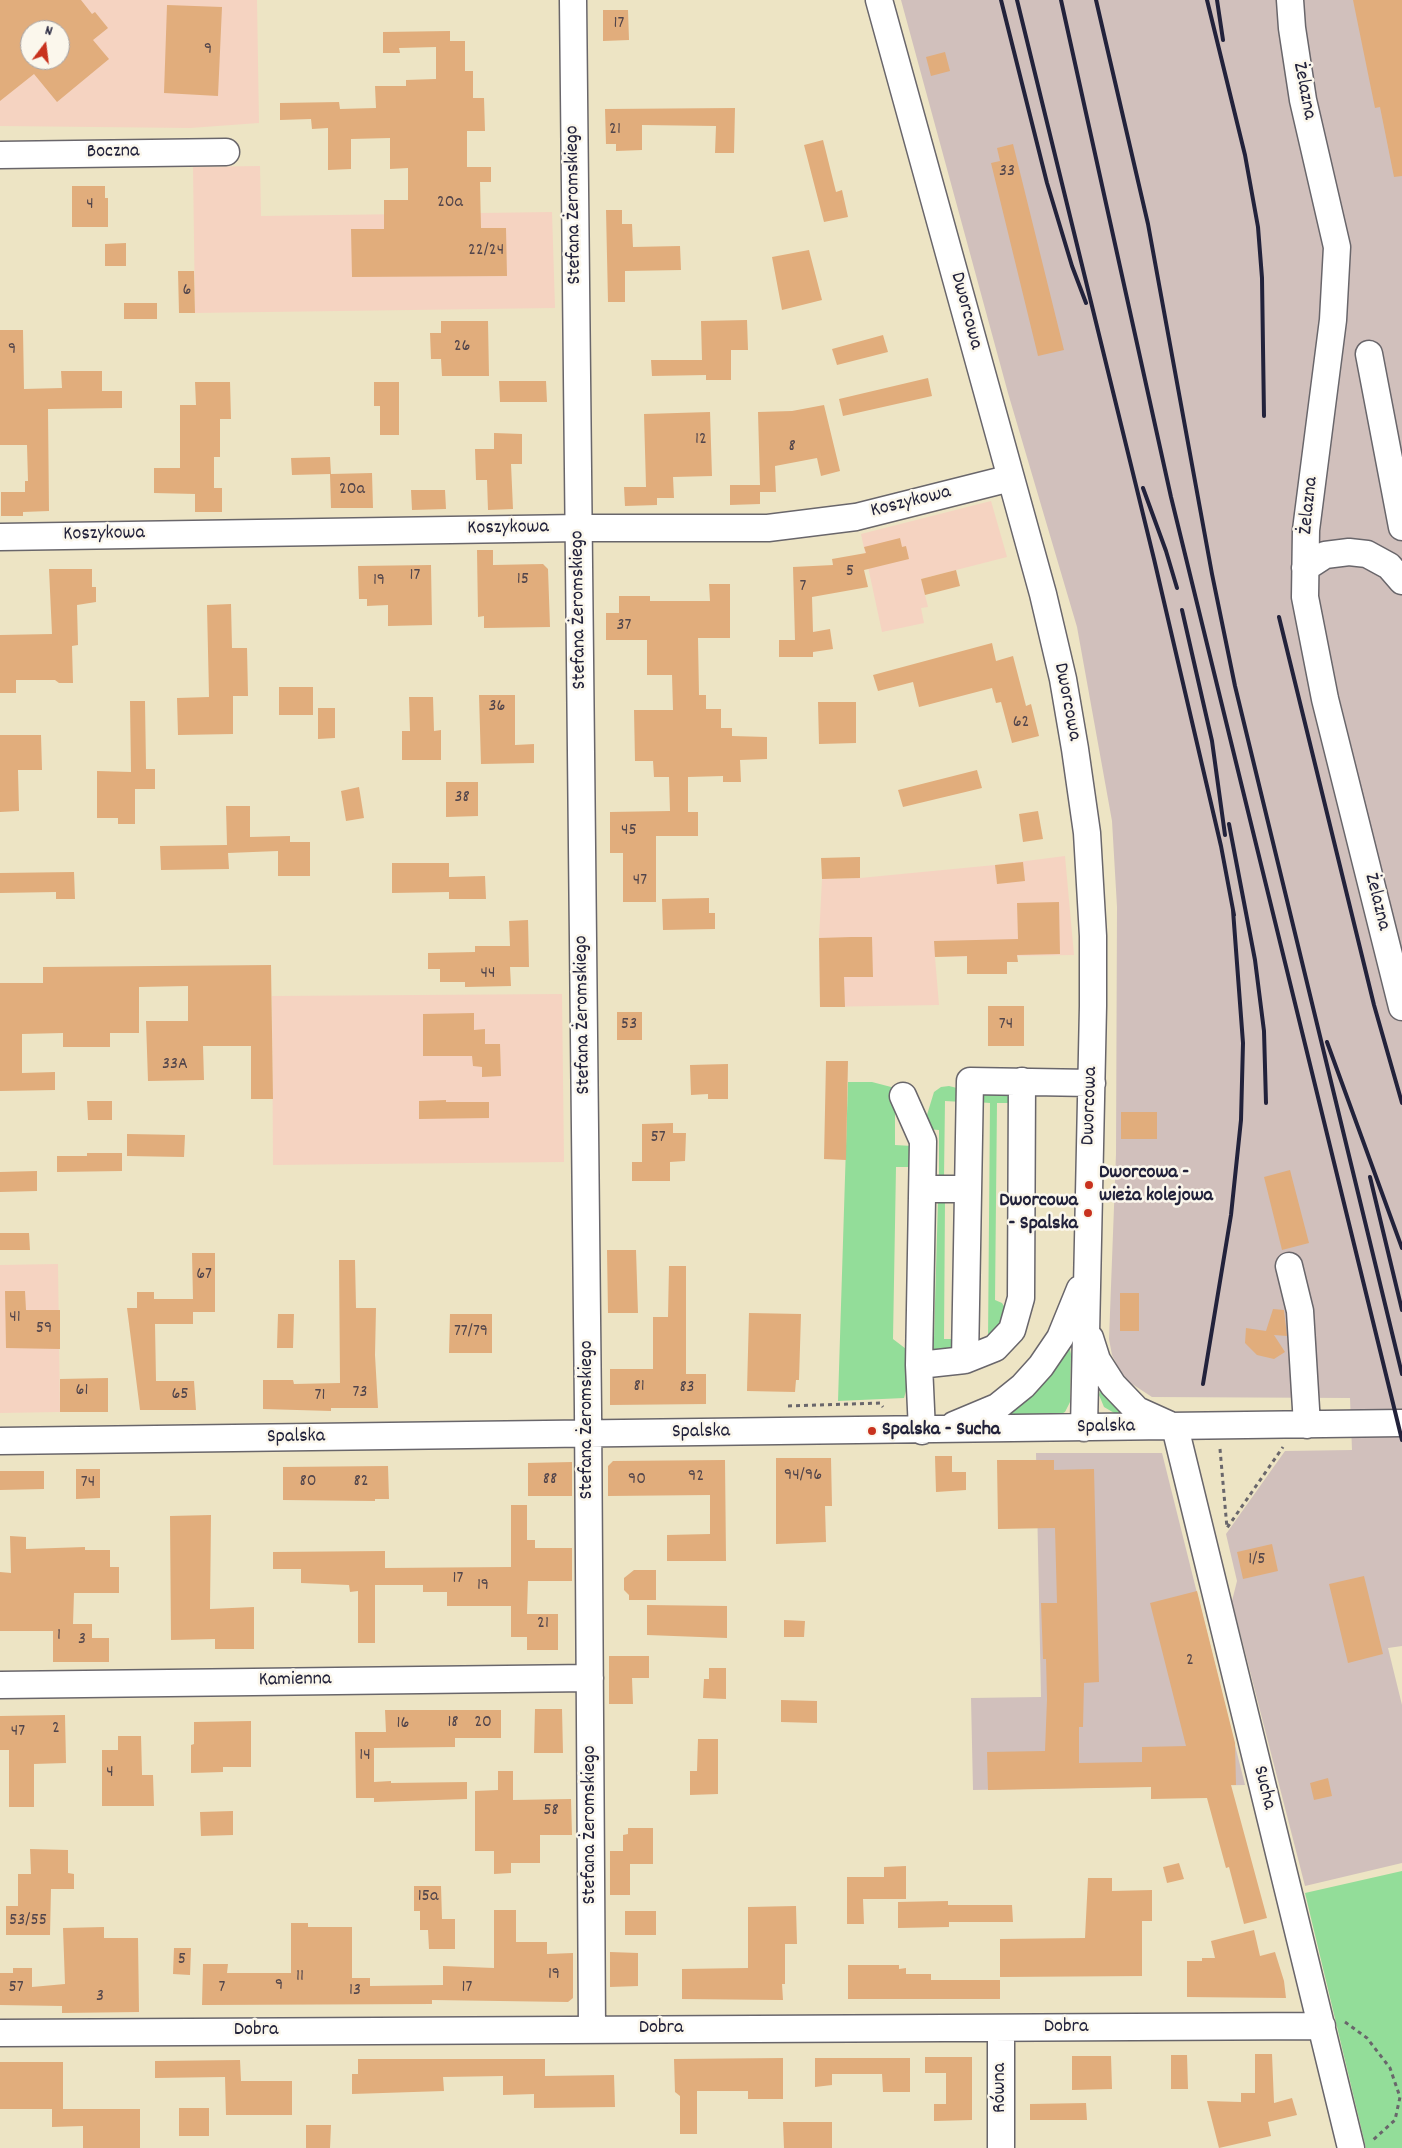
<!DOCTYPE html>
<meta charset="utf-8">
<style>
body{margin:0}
#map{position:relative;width:1402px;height:2148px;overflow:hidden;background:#ede4c4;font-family:Dekko,sans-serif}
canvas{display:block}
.north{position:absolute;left:20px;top:20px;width:50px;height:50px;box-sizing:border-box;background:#fbf7ec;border:1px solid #a4a2a5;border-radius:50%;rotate:15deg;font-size:14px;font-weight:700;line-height:20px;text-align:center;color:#22223b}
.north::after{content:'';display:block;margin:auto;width:18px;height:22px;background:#c8321e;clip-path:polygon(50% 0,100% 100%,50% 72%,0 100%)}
</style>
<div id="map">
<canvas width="1402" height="2148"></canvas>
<div class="north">N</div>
</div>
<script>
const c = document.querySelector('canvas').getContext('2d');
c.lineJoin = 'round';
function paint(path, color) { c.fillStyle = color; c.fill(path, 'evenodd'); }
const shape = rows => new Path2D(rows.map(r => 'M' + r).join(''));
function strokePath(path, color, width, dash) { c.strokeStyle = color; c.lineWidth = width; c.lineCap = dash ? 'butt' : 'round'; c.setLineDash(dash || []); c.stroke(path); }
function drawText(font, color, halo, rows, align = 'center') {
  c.font = font + ' Dekko,sans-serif'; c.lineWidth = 5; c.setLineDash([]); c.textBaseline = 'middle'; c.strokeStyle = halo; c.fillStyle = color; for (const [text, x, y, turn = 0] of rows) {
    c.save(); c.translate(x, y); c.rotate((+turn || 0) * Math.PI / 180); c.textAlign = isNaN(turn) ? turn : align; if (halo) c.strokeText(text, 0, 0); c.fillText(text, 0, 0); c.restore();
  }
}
const built = shape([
 [0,0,257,0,259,123,190,128,0,126],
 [30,30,60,30,60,60,30,60],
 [260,166,261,216,552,212,555,308,195,313,193,167],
 [991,501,1007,557,921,579,928,607,921,608,924,623,882,632,861,534],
 [1065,856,1074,955,935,957,939,1005,820,1007,819,938,822,879,860,878,995,865],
 [562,994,564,1162,273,1165,272,996],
 [58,1264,60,1412,0,1413,0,1265]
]);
const industrial = shape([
 [901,0,1402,0,1402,1646,1388,1648,1402,1705,1402,1863,1305,1886,1232,1601,1237,1581,1226,1534,1285,1451,1352,1450,1350,1398,1152,1397,1129,1382,1119,1369,1112,1355,1109,1339,1116,1154,1117,907,1112,821,1077,627,1008,393],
 [1036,1453,1162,1453,1245,1785,973,1790,971,1698,1041,1697]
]);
const green = shape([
 [848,1082,872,1082,895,1088,895,1145,912,1146,911,1167,896,1167,893,1339,910,1352,908,1384,904,1398,838,1401],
 [949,1086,957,1088,963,1102,945,1101,944,1177,939,1177,939,1130,925,1129,926,1118,934,1092,941,1087],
 [1010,1093,1013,1103,997,1103,995,1300,1002,1303,1007,1311,1007,1320,988,1340,990,1103,976,1102,979,1094],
 [938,1200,945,1200,944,1339,957,1339,955,1347,949,1353,931,1352,924,1340,934,1339],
 [1067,1347,1070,1349,1071,1354,1070,1402,1065,1412,1059,1415,1011,1415,1007,1413],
 [1101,1387,1124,1414,1116,1414,1104,1407,1099,1395],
 [1402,1871,1402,2148,1366,2148,1305,1893]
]);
const building = shape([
 [0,0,81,0,92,14,95,12,108,28,93,40,109,59,57,102,34,74,0,101],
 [30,30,60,30,60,60,30,60],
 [1353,0,1402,0,1402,176,1394,177,1380,107,1375,108],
 [167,5,222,7,218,96,164,93],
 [603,10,628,10,629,40,603,41],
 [450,31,450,41,465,41,465,71,473,71,473,98,484,98,485,131,467,131,467,167,491,167,491,182,480,182,481,228,506,228,507,276,352,277,351,229,384,229,384,200,408,200,408,168,390,169,390,138,351,139,351,169,328,170,328,128,312,129,311,119,280,120,280,103,339,102,340,109,376,108,375,86,406,86,406,80,436,79,436,47,399,48,400,53,383,53,383,32],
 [945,52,950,71,931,76,926,57],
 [735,108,734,153,715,153,716,126,642,125,642,150,616,151,616,144,606,144,605,109],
 [823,140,836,192,842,190,848,217,824,222,804,145],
 [1013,144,1064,350,1038,356,991,163,1000,161,997,148],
 [72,186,105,186,105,198,108,198,108,227,72,227],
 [606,210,622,210,622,224,632,224,633,247,680,246,681,270,625,271,625,302,608,302],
 [126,243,126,266,105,266,105,244],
 [809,250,822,300,782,310,772,257],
 [178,271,194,271,195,313,179,313],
 [124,303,157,303,157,319,124,319],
 [747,320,748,350,731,350,731,380,706,380,706,375,652,376,651,360,702,360,701,321],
 [441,321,488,321,489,376,442,376,441,359,431,359,430,333,441,333],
 [0,330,23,330,24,389,62,388,61,371,102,371,102,391,122,391,122,408,48,409,49,511,23,512,23,516,1,516,1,492,25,492,25,481,28,481,27,445,0,445],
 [883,335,888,352,837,365,832,349],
 [928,378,932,396,843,416,839,399],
 [499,381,546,381,547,402,500,402],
 [195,382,230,382,231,419,220,419,220,457,214,457,214,488,222,488,222,512,195,512,195,494,154,493,154,468,180,468,180,405,196,405],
 [374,382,399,382,399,435,380,435,380,406,374,406],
 [824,405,840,471,821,476,817,458,775,466,776,492,760,492,760,504,730,505,730,485,760,485,758,412,792,411],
 [710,412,712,476,673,477,674,498,657,498,657,505,625,506,624,487,646,487,644,414],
 [494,433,522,434,522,464,511,464,513,509,488,510,487,480,476,480,475,449,494,449],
 [330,457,331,474,372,473,373,508,331,508,330,474,292,475,291,458],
 [411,490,445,490,446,509,412,510],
 [900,538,902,547,906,546,909,559,864,570,868,587,812,597,813,632,830,629,833,649,813,652,813,657,779,657,779,640,795,640,793,567,833,565,832,559,866,553,864,547],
 [477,550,493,550,493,565,543,564,548,569,550,627,484,628,484,616,478,617],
 [431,565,432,625,388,626,388,605,367,606,367,599,359,599,358,566],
 [49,569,92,569,92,587,96,587,96,602,77,605,78,645,72,646,73,683,59,683,55,680,16,680,16,693,0,693,0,635,52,634],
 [956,570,960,586,925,595,921,579],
 [709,584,730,584,730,638,698,638,699,695,706,695,706,709,721,709,721,728,732,728,732,736,767,737,767,759,740,760,741,782,723,782,723,776,688,777,688,812,698,812,698,836,656,836,656,902,623,902,623,853,610,853,610,812,670,811,669,777,654,777,653,761,635,761,634,710,673,710,672,675,647,675,647,640,606,640,606,613,619,613,619,596,650,596,650,601,710,601],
 [231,604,232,648,247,648,248,696,233,696,233,734,178,735,177,698,209,697,207,605],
 [992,643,996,661,1013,656,1026,706,1031,704,1039,736,1012,743,1001,702,996,703,992,688,919,707,913,682,878,691,873,675],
 [279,687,313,687,313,715,279,715],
 [479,695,515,695,515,745,534,744,534,763,481,764],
 [409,697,433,697,434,731,441,730,441,760,402,760,402,731,410,731],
 [130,701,145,701,146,769,155,769,155,789,135,789,135,824,118,824,118,818,97,818,97,771,131,772],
 [818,702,856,702,856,743,819,744],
 [318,708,335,708,335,738,318,739],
 [0,735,41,735,42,770,18,770,19,811,0,812],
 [977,770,982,788,903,807,898,790],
 [446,782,478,782,478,816,446,817],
 [359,787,364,818,346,821,341,791],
 [226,806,250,806,250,837,290,836,290,842,310,842,310,876,278,876,278,851,228,853,229,869,161,870,160,846,227,845],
 [1038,811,1043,839,1023,842,1019,814],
 [860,857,860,878,822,879,821,858],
 [1023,862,1025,881,997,884,995,865],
 [392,863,449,863,449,877,485,876,486,899,449,899,449,888,449,892,392,893],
 [74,872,75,899,56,899,56,892,0,893,0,873],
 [709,898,709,913,715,913,715,929,663,930,662,899],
 [1059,902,1060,954,1017,955,1018,962,1007,962,1007,974,967,974,967,956,935,957,934,941,1018,939,1017,903],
 [528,920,529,967,510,967,511,986,465,987,465,982,440,982,440,969,428,969,428,953,475,952,475,946,510,946,509,921],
 [851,937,872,937,873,977,844,977,845,1007,820,1007,819,938],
 [271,965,273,1099,251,1099,251,1046,203,1046,204,1080,148,1081,146,1021,188,1021,188,986,139,987,139,1033,110,1033,110,1047,63,1047,63,1033,22,1034,22,1073,55,1072,55,1090,0,1091,0,983,43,983,43,967],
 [988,1006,1024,1006,1024,1046,988,1046],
 [617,1012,642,1012,642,1040,617,1040],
 [474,1013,474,1030,485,1029,485,1044,500,1044,501,1076,482,1077,482,1067,473,1066,472,1056,423,1056,423,1014],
 [826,1061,848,1061,846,1160,824,1159],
 [728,1064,728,1099,708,1099,708,1094,691,1095,690,1065],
 [446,1100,446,1102,489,1102,489,1118,419,1119,419,1101],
 [87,1101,112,1101,112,1120,88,1120],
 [1121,1112,1157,1112,1157,1139,1121,1139],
 [673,1123,673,1133,686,1133,685,1161,670,1162,670,1181,632,1181,632,1162,642,1162,642,1124],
 [127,1134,185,1135,184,1157,127,1156],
 [87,1153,122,1153,122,1171,57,1172,57,1156,87,1156],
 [1290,1170,1309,1243,1282,1250,1264,1177],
 [37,1171,37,1191,0,1192,0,1172],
 [0,1233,29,1233,30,1250,0,1250],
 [607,1250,636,1250,638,1313,608,1313],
 [192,1253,215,1253,215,1312,193,1312,193,1324,155,1324,156,1381,194,1381,196,1410,140,1410,127,1308,137,1308,137,1292,154,1292,154,1299,193,1299],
 [339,1260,355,1260,356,1308,376,1308,375,1355,378,1408,331,1408,331,1411,263,1409,263,1380,293,1380,294,1384,340,1383],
 [669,1266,686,1266,686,1374,706,1374,706,1404,610,1405,610,1369,653,1369,653,1317,668,1317],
 [5,1291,25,1291,26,1310,60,1310,60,1349,6,1348],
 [1120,1293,1139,1293,1139,1331,1120,1331],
 [1273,1309,1284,1310,1287,1336,1274,1335,1285,1352,1274,1359,1257,1355,1245,1343,1246,1328,1266,1331],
 [749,1313,801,1314,799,1380,796,1380,795,1392,747,1391],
 [278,1314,294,1314,293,1348,277,1348],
 [450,1314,492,1314,492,1353,449,1353],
 [108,1378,108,1412,60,1412,60,1379],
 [935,1456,952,1456,952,1472,966,1472,966,1490,936,1492],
 [776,1458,831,1458,832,1506,825,1506,826,1542,776,1544],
 [725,1460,726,1561,667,1561,667,1535,710,1534,710,1495,608,1496,608,1466,613,1461],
 [997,1460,1054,1460,1054,1470,1094,1469,1099,1682,1084,1683,1083,1727,1079,1727,1079,1763,1142,1762,1142,1747,1186,1746,1150,1603,1197,1591,1235,1743,1236,1785,1231,1785,1267,1918,1244,1924,1229,1867,1226,1868,1207,1798,1151,1799,1151,1787,988,1790,987,1752,1045,1751,1047,1699,1046,1659,1043,1659,1041,1603,1057,1603,1055,1528,998,1529],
 [572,1462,572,1496,528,1496,528,1463],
 [388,1466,389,1499,375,1499,375,1501,283,1500,283,1467],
 [76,1469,100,1469,100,1498,76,1499],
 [0,1471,44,1471,44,1489,0,1490],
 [511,1505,527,1505,527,1540,535,1540,535,1548,572,1548,572,1581,528,1581,527,1614,558,1614,558,1650,527,1650,527,1637,511,1637,511,1606,447,1606,447,1592,423,1592,423,1585,375,1585,375,1643,358,1643,358,1591,350,1592,349,1585,301,1583,301,1569,273,1569,273,1552,385,1551,385,1568,511,1567],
 [211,1515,210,1609,254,1607,254,1649,215,1649,215,1639,171,1640,170,1516],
 [10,1536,26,1537,26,1549,85,1547,85,1550,110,1550,110,1567,119,1567,119,1593,74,1593,73,1624,92,1624,92,1638,109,1638,109,1662,53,1662,53,1631,0,1631,0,1572,11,1573],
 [1272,1544,1278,1571,1243,1579,1237,1552],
 [634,1570,656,1570,656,1600,629,1600,629,1595,624,1590,624,1578],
 [1364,1576,1383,1654,1348,1663,1329,1584],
 [647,1605,727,1606,727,1638,647,1635],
 [784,1620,805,1621,804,1637,784,1637],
 [609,1656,649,1656,649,1678,632,1678,633,1704,609,1704],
 [709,1668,726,1668,726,1699,703,1698,704,1679,709,1679],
 [781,1700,817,1701,817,1723,781,1722],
 [535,1709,562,1709,563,1753,534,1753],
 [385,1710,501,1710,501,1738,455,1738,455,1747,374,1748,374,1782,391,1781,391,1783,467,1782,467,1799,374,1802,374,1798,356,1798,355,1732,386,1732],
 [65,1715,66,1763,34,1764,34,1807,9,1807,9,1750,0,1750,0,1716],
 [251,1721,251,1767,223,1767,223,1772,191,1773,191,1745,194,1744,194,1722],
 [118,1736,141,1736,142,1775,153,1775,154,1806,102,1806,102,1750,118,1750],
 [698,1739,718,1739,718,1794,690,1795,690,1771,697,1771],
 [498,1771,513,1771,513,1800,571,1799,572,1835,540,1835,540,1863,511,1863,511,1873,494,1874,494,1851,475,1851,475,1791,498,1790],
 [1328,1778,1332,1796,1314,1800,1310,1783],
 [233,1811,233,1835,201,1836,200,1812],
 [628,1828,653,1828,653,1864,630,1864,630,1895,610,1895,610,1851,623,1851,623,1835,628,1834],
 [30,1849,68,1850,68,1873,74,1874,74,1889,51,1889,50,1935,6,1935,6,1906,18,1906,18,1874,31,1874],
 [1179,1863,1184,1879,1167,1883,1163,1867],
 [906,1866,906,1899,863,1899,864,1924,847,1924,847,1877,884,1877,884,1867],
 [1088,1878,1112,1878,1112,1891,1152,1890,1152,1921,1142,1921,1142,1976,1000,1977,1000,1939,1085,1938],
 [414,1886,441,1886,442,1919,455,1919,455,1949,429,1949,428,1930,420,1930,420,1911,414,1911],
 [948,1901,948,1905,1012,1905,1013,1922,949,1922,949,1927,898,1928,898,1902],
 [796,1906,797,1944,785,1944,785,1984,782,1984,783,2000,682,1999,682,1969,748,1968,748,1907],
 [494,1910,516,1910,516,1942,547,1942,547,1954,573,1953,573,1998,568,2002,432,2000,432,2004,202,2005,203,1964,228,1964,227,1973,291,1973,291,1923,308,1923,308,1927,352,1927,352,1978,370,1978,370,1986,443,1985,443,1966,494,1968],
 [625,1911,656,1911,656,1935,625,1935],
 [104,1927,104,1938,138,1938,139,2012,62,2013,62,2006,0,2005,0,1973,13,1973,13,1968,32,1968,32,1987,65,1984,63,1928],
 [1254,1930,1260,1956,1275,1952,1284,1981,1286,1998,1187,1997,1187,1961,1202,1961,1202,1958,1215,1958,1211,1941],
 [174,1948,191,1948,190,1975,173,1974],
 [610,1952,638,1953,638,1986,610,1987],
 [848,1965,899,1965,899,1969,906,1968,906,1974,931,1974,931,1980,1000,1980,1000,1999,848,1999],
 [1255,2054,1272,2054,1274,2103,1292,2098,1297,2115,1268,2122,1271,2136,1219,2148,1207,2101,1241,2102,1241,2093,1255,2093],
 [1171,2055,1187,2055,1188,2089,1171,2089],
 [1072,2056,1111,2056,1112,2089,1072,2090],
 [925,2057,972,2057,972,2120,934,2121,934,2104,946,2104,946,2073,925,2073],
 [783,2058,783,2099,748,2099,748,2091,697,2091,697,2134,680,2134,680,2096,675,2092,674,2059],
 [815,2058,910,2058,910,2092,883,2092,882,2074,832,2074,832,2085,815,2087],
 [358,2059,545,2059,545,2076,614,2075,615,2107,534,2108,534,2094,503,2095,503,2076,443,2077,444,2091,352,2094,352,2074,358,2074],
 [240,2060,241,2081,292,2081,292,2115,226,2115,225,2077,155,2078,155,2061],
 [0,2062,63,2062,63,2109,140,2109,140,2148,83,2148,83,2126,52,2127,52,2109,0,2109],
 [1086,2103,1087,2120,1030,2120,1030,2104],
 [179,2108,209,2108,209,2136,179,2136],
 [783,2122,832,2122,832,2148,784,2148],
 [306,2125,331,2125,330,2148,306,2148]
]);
const path = shape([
 [788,1406,880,1403,883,1407],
 [1220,1449,1227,1528,1283,1447],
 [1345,2022,1367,2038,1390,2068,1400,2097,1395,2120,1373,2140]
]);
const minor = shape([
 [573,0,588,1410,592,2029],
 [879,0,1043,594,1063,679,1075,749,1087,833,1093,936,1093,1006,1084,1428],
 [1290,0,1292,28,1303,100,1337,247,1333,320,1306,530,1305,597,1325,699,1402,1007],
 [0,155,226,152],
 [1369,354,1402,527],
 [0,537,579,528,768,528,856,517,1011,478],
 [1305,568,1325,555,1349,552,1367,554,1389,566,1402,581],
 [903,1096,923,1141,919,1365,922,1431],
 [923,1189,967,1189],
 [1289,1266,1300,1311,1307,1425],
 [1090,1338,1097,1360,1113,1385,1137,1410,1168,1424],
 [965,1360,970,1081,1092,1083],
 [919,1365,965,1360,995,1348,1012,1330,1021,1298,1022,1081],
 [954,1425,997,1407,1023,1386,1041,1366,1060,1338,1080,1289],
 [1175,1427,1351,2148],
 [0,1441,1402,1423],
 [0,1685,590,1678],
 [1001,2028,1001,2148],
 [0,2033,1322,2026]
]);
const rail = shape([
 [1001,0,1047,183,1072,266,1086,303],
 [1017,0,1154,559,1221,846,1234,915],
 [1061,0,1171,497,1402,1440],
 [1096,0,1148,224,1212,574,1235,686,1402,1374],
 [1207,0,1245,155,1258,227,1262,278,1264,416],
 [1217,0,1223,40],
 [1143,488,1166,551,1177,588],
 [1182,610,1212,741,1225,835],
 [1279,617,1374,1005,1402,1103],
 [1229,824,1255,960,1264,1031,1266,1103],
 [1327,1042,1402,1248],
 [1370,1177,1402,1310],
 [1203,1384,1231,1215,1241,1120,1243,1043,1233,910]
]);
const markers = [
 [1089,1185,5,"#c8321e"],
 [1088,1213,5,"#c8321e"],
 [872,1431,5,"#c8321e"]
];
const numberNames = [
 ["17",619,25],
 ["9",208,51],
 ["21",615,131],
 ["33",1007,173],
 ["20a",450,204],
 ["4",90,206],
 ["22/24",486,252],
 ["6",187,292],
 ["26",462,348],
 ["9",12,351],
 ["12",701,441],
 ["8",792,448],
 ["20a",352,491],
 ["5",850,573],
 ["17",415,577],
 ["15",523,581],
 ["19",379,582],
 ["7",803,588],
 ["37",624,627],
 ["36",497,708],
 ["62",1021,724],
 ["38",462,799],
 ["45",629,832],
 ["47",640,882],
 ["44",488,975],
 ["53",629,1026],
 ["74",1006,1026],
 ["33A",175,1066],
 ["57",658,1139],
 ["67",204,1276],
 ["41",15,1319],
 ["59",44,1330],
 ["77/79",471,1333],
 ["81",639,1388],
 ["83",687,1389],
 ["61",82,1392],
 ["73",360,1394],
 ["65",180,1396],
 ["71",320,1397],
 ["94/96",803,1477],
 ["92",696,1478],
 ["88",550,1481],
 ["90",637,1481],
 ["80",308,1483],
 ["82",361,1483],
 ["74",88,1484],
 ["1/5",1257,1561],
 ["17",458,1580],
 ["19",483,1587],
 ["21",543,1625],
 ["1",59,1637],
 ["3",82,1641],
 ["2",1190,1662],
 ["18",453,1724],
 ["20",483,1724],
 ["16",403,1725],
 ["2",56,1730],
 ["47",18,1733],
 ["14",365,1757],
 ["4",110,1774],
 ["58",551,1812],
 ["15a",428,1898],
 ["53/55",28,1922],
 ["5",182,1961],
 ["19",554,1976],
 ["11",300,1978],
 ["9",279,1987],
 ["57",16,1989],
 ["7",222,1989],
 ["17",467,1989],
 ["13",355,1992],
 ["3",100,1998]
];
const streetNames = [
 ["Żelazna",1303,91,79],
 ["Boczna",113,153,-1],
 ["Stefana Żeromskiego",575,205,-91],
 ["Dworcowa",965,311,75],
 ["Koszykowa",911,503,-14],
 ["Żelazna",1310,506,-84],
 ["Koszykowa",508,529,-1],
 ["Koszykowa",104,535,-1],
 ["Stefana Żeromskiego",580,610,-91],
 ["Dworcowa",1066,702,79],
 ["Żelazna",1376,902,76],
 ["Stefana Żeromskiego",584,1015,-91],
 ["Dworcowa",1091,1106,-88],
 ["Stefana Żeromskiego",588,1420,-90],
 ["Spalska",1106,1428,-1],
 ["Spalska",701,1433,-1],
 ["Spalska",296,1438,-1],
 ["Kamienna",295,1681,-1],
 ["Sucha",1263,1788,76],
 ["Stefana Żeromskiego",591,1825,-90],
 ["Dobra",1066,2028],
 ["Dobra",661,2029],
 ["Dobra",256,2031],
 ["Równa",1001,2088,-90]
];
const poiNames = [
 ["Dworcowa -",1099,1174],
 ["wieża kolejowa",1099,1197],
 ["Dworcowa",1078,1202,"right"],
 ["- Spalska",1078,1225,"right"],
 ["Spalska - Sucha",882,1431]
];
paint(built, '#f5d3c1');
paint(industrial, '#d1c0bc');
paint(green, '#93dd99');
paint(building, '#e1ad7c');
strokePath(minor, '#69666b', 29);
strokePath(path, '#69666b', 3, [4, 4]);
strokePath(minor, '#fff', 26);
strokePath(rail, '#22223b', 4);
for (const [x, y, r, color] of markers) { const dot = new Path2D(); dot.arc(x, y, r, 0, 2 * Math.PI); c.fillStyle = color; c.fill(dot); strokePath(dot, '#fbf7ec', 2); }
drawText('18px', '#52454b', null, numberNames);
drawText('20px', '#22223b', '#fbf7ec', streetNames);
drawText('bold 20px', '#22223b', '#fbf7ec', poiNames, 'left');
</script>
